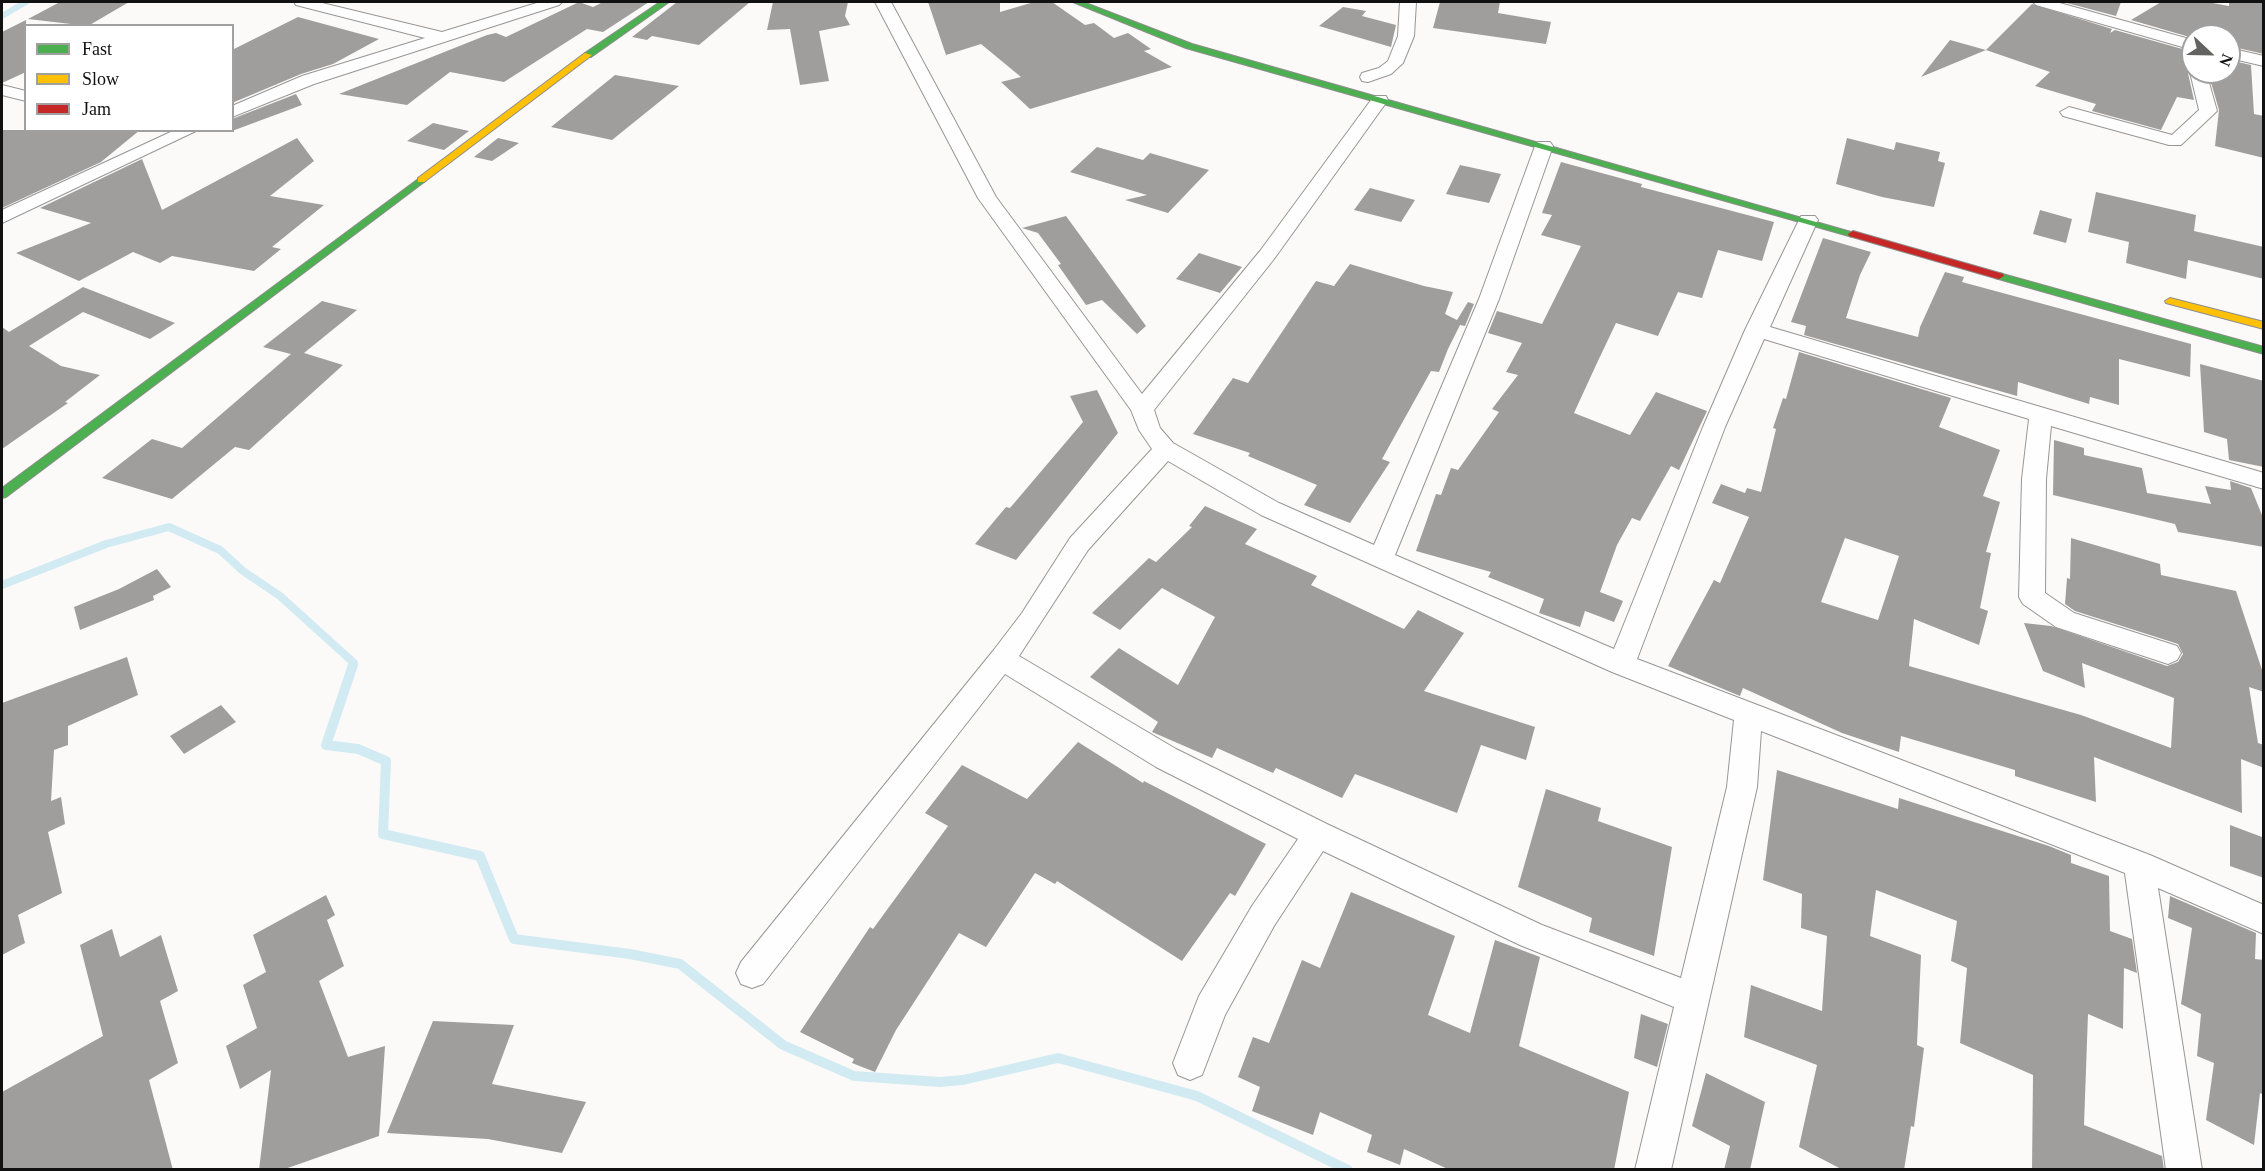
<!DOCTYPE html>
<style>
body{margin:0}
#map{position:relative;width:2265px;height:1171px;overflow:hidden;background:#fcfaf8;font-family:Georgia,serif}
canvas{display:block}
.frame{position:absolute;inset:0;border:3px solid #111;pointer-events:none}
.legend{position:absolute;left:24px;top:24px;width:210px;height:108px;box-sizing:border-box;background:#fff;border:2px solid #a0a0a0;margin:0;padding:8px 10px;list-style:none;font-size:18px;color:#111}
.legend li{display:flex;align-items:center;gap:12px;height:30px}
.legend b{width:30px;border:2px solid #a0a0a0}
.north{position:absolute;left:2181px;top:24px;width:60px;height:60px;box-sizing:border-box;background:#fff;border:2px solid #a0a0a0;border-radius:50%;rotate:112deg;font-size:16px;font-weight:700;line-height:24px;text-align:center;color:#111}
.north::after{content:'';display:block;margin:auto;width:21px;height:27px;background:#636362;clip-path:polygon(50% 0,100% 100%,50% 72%,0 100%)}
</style>
<div id="map">
<canvas width="2265" height="1171"></canvas>
<div class="frame"></div>
<ul class="legend">
<li><b style="height:8px;background:#4caf50"></b>Fast</li>
<li><b style="height:8px;background:#ffc107"></b>Slow</li>
<li><b style="height:8px;background:#c62828"></b>Jam</li>
</ul>
<div class="north">N</div>
</div>
<script>
const c = document.querySelector('canvas').getContext('2d');
c.lineJoin = 'round';
const shape = rows => new Path2D(rows.map(r => 'M' + r).join(''));
function strokePath(path, color, width, dash) { c.strokeStyle = color; c.lineWidth = width; c.lineCap = dash ? 'butt' : 'round'; c.setLineDash(dash || []); c.stroke(path); }
function paint(path, color) { c.fillStyle = color; c.fill(path, 'evenodd'); }
const streamFar2 = shape([
 [2,16,26,2]
]);
const streamFar1 = shape([
 [2,585,106,544,169,527,220,550,243,571,280,596,354,663,353,667]
]);
const stream = shape([
 [353,665,326,745,358,749,386,761,383,834,480,856,514,939,630,954,680,964,783,1045,854,1076,940,1082,963,1080,1058,1058,1197,1096,1348,1170]
]);
const building = shape([
 [60,2,129,2,88,26,28,19],
 [579,2,593,7,603,2,649,2,603,32,587,29,504,82,450,72,407,105,339,94,487,35,496,33,506,37],
 [677,2,750,2,699,45,652,36,647,40,632,37],
 [773,2,848,2,845,16,850,25,819,31,829,81,800,85,790,29,767,30],
 [928,2,1000,2,1000,12,1034,2,1052,2,1085,25,1094,23,1114,38,1128,33,1151,49,1144,51,1172,67,1030,109,1001,82,1021,77,981,44,946,55],
 [1440,2,1500,2,1498,13,1551,22,1546,44,1433,28],
 [2063,2,2121,2,2116,16],
 [2161,2,2207,2,2229,6,2229,2,2264,2,2264,54,2229,46,2229,36,2193,38,2131,20],
 [2032,4,2112,29,2110,33,2115,30,2193,52,2193,66,2188,73,2194,100,2177,97,2161,130,2092,111,2096,104,2035,86,2050,72,1986,50,1921,77,1950,40,1986,50],
 [1343,7,1366,11,1362,16,1396,25,1391,47,1319,26],
 [298,17,379,39,333,64,301,74,232,103,232,50],
 [26,20,26,72,2,83,2,32],
 [2229,60,2251,65,2254,114,2264,116,2264,158,2215,146,2219,110,2208,72,2229,72],
 [615,75,679,86,612,140,551,127],
 [296,94,302,105,232,131,232,119],
 [433,123,469,131,444,150,407,141],
 [2,130,140,130,101,162,2,208],
 [297,138,314,161,270,196,324,205,272,247,281,249,254,271,172,256,160,263,133,252,79,281,16,253,91,223,40,208,142,159,162,210],
 [498,138,519,143,492,161,474,157],
 [1847,138,1894,150,1896,142,1940,152,1938,161,1945,163,1934,207,1882,197,1836,184],
 [1097,147,1143,160,1150,153,1209,170,1168,213,1125,200,1147,195,1070,172],
 [1561,162,1642,184,1641,187,1774,222,1762,261,1718,250,1702,298,1678,292,1658,336,1616,323,1597,363,1574,413,1630,435,1656,392,1707,411,1679,470,1671,466,1640,521,1632,518,1617,545,1600,592,1623,601,1614,622,1585,611,1580,627,1539,613,1544,599,1488,577,1491,572,1416,551,1436,494,1441,495,1451,468,1458,470,1499,412,1492,409,1518,375,1506,372,1522,343,1488,333,1497,311,1542,324,1581,246,1541,235,1552,215,1542,213],
 [1460,165,1501,174,1489,203,1446,194],
 [1370,188,1415,200,1401,222,1354,210],
 [2096,192,2196,215,2194,231,2264,247,2264,279,2188,260,2186,279,2126,263,2129,242,2088,232],
 [2040,210,2072,219,2066,243,2033,234],
 [1066,216,1146,326,1137,334,1102,300,1086,305,1058,265,1061,264,1038,233,1022,228],
 [1823,238,1871,252,1860,275,1846,318,1918,337,1920,327,1945,272,1964,277,1962,282,2191,344,2190,377,2119,359,2119,405,2090,397,2089,404,2018,382,2017,396,1804,335,1806,326,1791,322],
 [1199,253,1242,267,1220,293,1176,279],
 [1350,264,1424,286,1453,292,1445,314,1457,320,1468,302,1474,304,1465,326,1460,325,1448,349,1439,372,1431,371,1382,459,1390,462,1350,523,1304,505,1317,485,1248,456,1250,453,1193,434,1233,378,1248,383,1316,281,1334,286],
 [83,287,175,323,150,339,83,312,29,346,61,366,100,375,65,402,68,403,2,449,2,327,9,332],
 [322,301,357,310,304,353,343,365,249,450,235,447,172,499,102,478,152,439,182,448,291,354,263,347],
 [1799,352,1951,398,1939,427,2000,450,1983,496,2000,502,1986,552,1991,553,1980,608,1988,611,1979,645,1914,619,1909,666,2081,715,2171,748,2174,698,2082,663,2085,688,2043,671,2024,623,2051,626,2167,666,2178,662,2183,654,2178,644,2075,611,2065,604,2067,578,2070,579,2071,538,2160,564,2161,575,2236,591,2264,676,2264,692,2249,687,2258,743,2264,745,2264,768,2241,759,2242,813,2094,757,2096,802,2015,776,2015,770,1901,736,1899,752,1842,733,1743,688,1740,696,1668,666,1714,580,1720,583,1749,517,1712,503,1721,484,1745,493,1747,488,1761,492,1776,429,1773,428,1783,398,1786,399],
 [1845,538,1899,556,1878,620,1821,602],
 [2200,364,2264,381,2264,467,2229,460,2227,439,2204,432],
 [1097,390,1118,433,1016,560,975,544,1006,507,1010,508,1083,422,1070,396],
 [2054,440,2084,448,2084,455,2142,468,2147,493,2211,504,2205,486,2231,490,2230,481,2251,488,2264,520,2264,547,2178,532,2175,524,2053,495],
 [1205,506,1257,529,1245,544,1317,576,1311,585,1404,629,1418,610,1464,633,1424,691,1535,727,1526,760,1481,745,1457,813,1355,774,1342,798,1276,768,1273,773,1217,748,1212,758,1152,732,1158,722,1090,677,1119,648,1178,685,1215,617,1162,588,1120,630,1092,613,1149,558,1156,562,1192,527,1189,526],
 [157,569,171,587,153,596,154,600,80,630,74,607,119,589],
 [127,657,138,695,68,726,68,745,54,750,51,801,61,797,65,824,48,832,62,893,18,915,25,943,2,955,2,703],
 [221,705,236,722,184,754,170,736],
 [1078,742,1143,783,1144,781,1266,844,1235,896,1230,893,1182,961,1057,881,1055,884,1035,873,986,947,959,933,896,1030,875,1072,852,1063,854,1059,800,1032,870,927,873,929,948,826,925,813,962,765,1027,799],
 [1777,770,1898,809,1899,798,2049,846,2071,855,2071,863,2109,876,2110,931,2132,939,2137,973,2124,968,2123,1029,2088,1014,2084,1125,2162,1156,2164,1170,2032,1170,2033,1075,1960,1043,1967,968,1951,961,1957,921,1876,890,1870,936,1921,955,1917,1045,1924,1048,1914,1127,1911,1126,1904,1170,1843,1170,1799,1147,1817,1065,1744,1037,1751,985,1822,1011,1827,936,1801,928,1802,894,1763,880],
 [1546,789,1601,808,1598,821,1672,847,1654,956,1589,932,1592,918,1518,887],
 [2230,825,2262,837,2264,878,2230,866],
 [1351,892,1455,936,1428,1015,1470,1033,1495,940,1540,957,1519,1046,1629,1092,1614,1170,1450,1170,1404,1149,1400,1165,1367,1152,1372,1135,1320,1112,1313,1135,1252,1111,1260,1087,1238,1077,1253,1037,1269,1043,1302,960,1320,968],
 [326,895,335,915,327,920,344,966,319,981,348,1057,385,1046,379,1136,282,1170,259,1170,271,1070,240,1089,226,1046,257,1028,243,985,266,972,253,935],
 [2170,896,2256,933,2255,959,2264,960,2264,1095,2260,1093,2254,1145,2206,1120,2214,1063,2197,1056,2201,1014,2181,1004,2192,928,2168,918],
 [112,929,120,957,161,935,178,991,160,1001,178,1063,149,1080,173,1170,2,1170,2,1092,103,1036,80,945],
 [1641,1014,1668,1024,1657,1067,1634,1058],
 [433,1021,514,1025,492,1084,586,1102,562,1153,488,1139,387,1133],
 [1706,1073,1765,1102,1750,1170,1724,1170,1730,1146,1692,1126]
]);
const street = shape([
 [294,2,318,2,442,32,540,2,562,2,559,5,314,84,232,117,232,106,302,76,425,38,296,5,294,2],
 [875,2,891,2,996,197,1142,394,1260,251,1374,96,1386,96,1388,100,1274,259,1154,410,1160,428,1173,443,1279,503,1374,545,1479,299,1535,146,1538,142,1550,142,1553,146,1499,299,1395,555,1614,649,1703,427,1745,330,1801,216,1815,216,1818,220,1770,327,2264,473,2264,489,2051,426,2046,479,2045,593,2074,613,2177,646,2181,653,2177,660,2168,664,2056,627,2023,604,2019,597,2022,479,2029,419,1764,339,1725,427,1637,659,2150,855,2264,905,2264,934,2158,888,2202,1170,2166,1170,2125,873,1761,731,1757,787,1671,1170,1635,1170,1674,1007,1520,945,1323,851,1274,926,1225,1015,1202,1075,1190,1080,1178,1075,1173,1063,1199,996,1252,906,1298,839,1156,767,1005,674,763,984,752,988,741,984,736,973,741,962,993,651,1022,613,1070,538,1152,449,1139,430,1131,410,978,198,875,2],
 [1168,461,1261,515,1612,672,1734,720,1727,787,1681,978,1542,925,1329,825,1176,749,1019,656,1088,550,1168,461],
 [1400,2,1416,2,1414,36,1403,63,1391,74,1368,82,1362,81,1360,77,1362,73,1379,68,1388,61,1398,36,1400,2],
 [2033,2,2056,2,2193,40,2193,50,2036,5,2033,2],
 [2229,48,2264,56,2264,66,2229,58,2229,48],
 [2193,68,2193,72,2206,72,2217,111,2181,145,2169,145,2063,116,2060,112,2069,107,2172,135,2199,110,2190,72,2193,68],
 [2,85,26,91,26,101,2,95,2,85],
 [175,130,198,130,2,223,2,210,175,130]
]);
const fast = shape([
 [660,2,669,2,591,57,585,57,585,53,660,2],
 [1073,2,1083,2,1192,44,1858,234,1853,237,1849,236,1186,48,1073,2],
 [421,177,426,180,424,182,6,497,2,498,2,488,421,177],
 [1999,273,2264,347,2264,354,1995,278,1994,276,1999,273]
]);
const slow = shape([
 [585,53,592,55,424,182,418,182,418,178,585,53],
 [2170,298,2264,322,2264,329,2166,303,2165,301,2170,298]
]);
const jam = shape([
 [1853,231,2003,274,2004,276,1999,279,1995,278,1849,236,1848,234,1853,231]
]);
strokePath(streamFar2, '#d2ebf2', 6);
strokePath(streamFar1, '#d2ebf2', 8);
strokePath(stream, '#d2ebf2', 10);
paint(building, '#a09e9c');
strokePath(street, '#979695', 2);
strokePath(fast, '#8d8d8c', 2);
strokePath(slow, '#8d8d8c', 2);
strokePath(jam, '#8d8d8c', 2);
paint(street, '#fffefe');
paint(fast, '#4caf50');
paint(slow, '#ffc107');
paint(jam, '#c62828');
</script>
